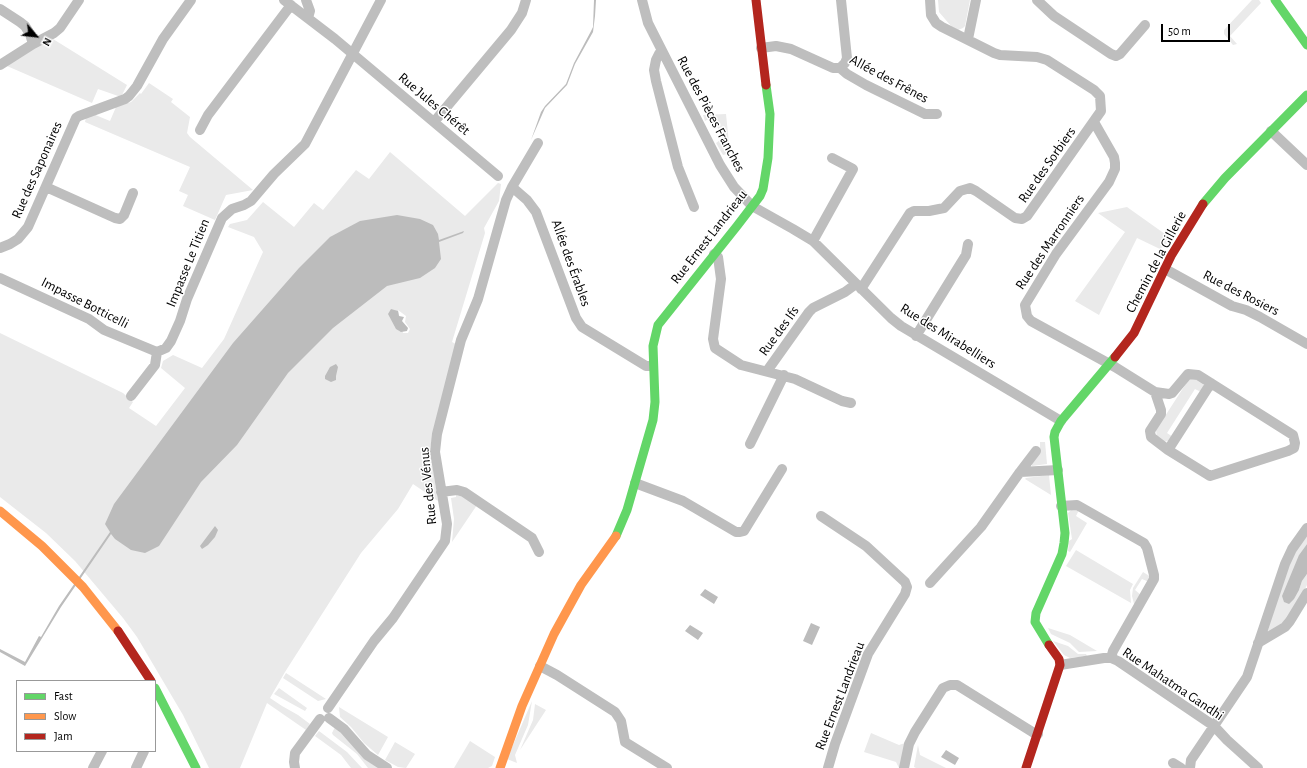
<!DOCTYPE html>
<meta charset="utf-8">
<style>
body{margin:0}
#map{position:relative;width:1307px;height:768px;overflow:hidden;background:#fff;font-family:"Alegreya Sans",sans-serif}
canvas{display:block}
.legend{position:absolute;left:16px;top:680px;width:140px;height:72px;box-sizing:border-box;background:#fff;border:1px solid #999;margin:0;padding:5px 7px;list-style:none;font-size:12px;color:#000}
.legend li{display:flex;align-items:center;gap:8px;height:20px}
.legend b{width:20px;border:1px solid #999}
.north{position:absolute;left:16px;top:16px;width:40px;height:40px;-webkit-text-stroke:3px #fff;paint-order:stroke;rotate:118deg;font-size:11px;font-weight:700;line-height:16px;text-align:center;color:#000}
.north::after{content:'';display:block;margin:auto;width:14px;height:18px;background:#000;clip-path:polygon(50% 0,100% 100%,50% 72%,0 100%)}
.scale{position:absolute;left:1161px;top:24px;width:69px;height:18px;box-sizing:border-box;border:2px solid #000;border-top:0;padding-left:5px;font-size:12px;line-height:14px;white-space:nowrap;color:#000;-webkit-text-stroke:3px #fff;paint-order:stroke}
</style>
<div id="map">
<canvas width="1307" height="768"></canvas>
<ul class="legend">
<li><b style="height:5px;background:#63d668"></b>Fast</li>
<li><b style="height:5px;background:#ff974d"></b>Slow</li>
<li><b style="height:5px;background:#b3261e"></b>Jam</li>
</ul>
<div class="north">N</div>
<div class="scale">50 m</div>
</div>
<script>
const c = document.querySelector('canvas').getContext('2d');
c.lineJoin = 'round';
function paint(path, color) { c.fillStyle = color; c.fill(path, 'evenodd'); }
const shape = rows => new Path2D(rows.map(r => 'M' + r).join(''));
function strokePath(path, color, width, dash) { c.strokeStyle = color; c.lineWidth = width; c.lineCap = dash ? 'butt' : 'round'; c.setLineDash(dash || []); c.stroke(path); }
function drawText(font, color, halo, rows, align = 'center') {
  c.font = font + ' "Alegreya Sans",sans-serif'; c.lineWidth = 3; c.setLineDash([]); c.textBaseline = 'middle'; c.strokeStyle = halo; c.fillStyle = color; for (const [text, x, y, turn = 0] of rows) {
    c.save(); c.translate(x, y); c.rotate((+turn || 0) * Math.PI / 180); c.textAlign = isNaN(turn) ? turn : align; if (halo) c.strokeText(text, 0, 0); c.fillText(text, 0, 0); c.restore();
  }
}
const green = shape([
 [938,0,970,0,965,26,963,28,958,30,951,26,939,12],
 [1252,0,1259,0,1261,3,1230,36,1237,44,1233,45,1224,34,1224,30],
 [53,39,127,85,121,97,98,89,92,103,7,66,27,52],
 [149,83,173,99,171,102,190,117,187,133,190,137,253,190,226,195,215,220,183,206,188,195,179,191,190,167,85,122,86,117,93,114,110,121,116,107,131,102,140,93,141,94],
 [726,114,730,153,723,155,716,143,723,138,712,117,705,121,703,115],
 [390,152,465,216,498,183,501,184,499,201,484,228,485,233,452,342,456,344,430,448,438,501,413,484,398,509,361,553,285,672,270,698,282,706,298,715,310,724,306,730,267,703,240,768,209,768,183,715,137,637,123,618,75,561,46,533,0,497,0,333,123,393,133,402,129,408,156,426,185,388,161,368,163,361,173,355,202,368,224,339,263,252,254,237,228,227,230,224,247,220,263,202,294,227,314,203,323,210,356,170,369,179],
 [398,310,406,316,405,322,410,329,408,333,403,333],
 [1127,207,1172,239,1160,249,1137,238,1099,315,1075,301,1125,232,1098,213],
 [1196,378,1203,383,1204,387,1201,392,1195,389,1167,433,1173,437,1171,440,1164,442,1157,437,1156,430,1189,379],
 [1040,442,1045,442,1047,464,1032,466,1032,462,1040,451],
 [1049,475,1051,495,1025,479,1026,478],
 [461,494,477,505,452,542,454,519,451,498,456,497,456,495],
 [1071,510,1079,510,1076,516,1087,523,1070,552,1068,551,1069,541,1072,539,1068,513],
 [1307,533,1307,544,1299,555,1299,590,1302,581,1307,574,1307,585,1300,599,1284,622,1269,632,1265,628,1292,555],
 [1076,550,1133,584,1130,590,1131,603,1066,566],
 [1143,572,1151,577,1149,582,1142,579,1135,590,1141,595,1135,604,1134,604,1132,596,1133,588],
 [1048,628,1070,635,1097,651,1079,652,1070,643,1051,634],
 [1053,641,1068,646,1078,654,1086,654,1087,656,1070,658,1064,655],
 [286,673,326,699,318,701,283,678],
 [279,688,307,708,305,711,274,694],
 [532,701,528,725,515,755,517,763,507,759],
 [535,704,546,710,520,750,533,720],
 [339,707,388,737,378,755,364,743,351,727,340,717],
 [335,727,379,768,368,768,357,754,333,735,332,733],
 [319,731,347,752,362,768,351,768,341,755,315,736],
 [871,733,899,745,905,743,901,768,899,768,896,762,864,752],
 [470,741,495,757,492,766,488,768,454,768],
 [395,742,415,754,406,768,398,767,385,760],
 [918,745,920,755,946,768,916,768,914,767]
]);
const water = shape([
 [594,0,596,0,595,16,593,32,575,64,567,85,545,108,531,140,541,112,545,106,566,84,574,63,590,33,593,27],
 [397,215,420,219,433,225,438,234,439,240,464,231,463,233,439,242,441,259,435,268,420,278,387,286,333,328,288,373,237,445,201,482,159,546,145,553,131,550,115,539,111,534,61,607,25,666,0,652,0,649,25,662,39,636,41,637,59,606,110,532,105,524,114,504,233,343,299,268,330,237,360,221],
 [391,309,398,311,399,316,404,317,402,321,408,328,407,331,401,332,396,329,388,314],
 [336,364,338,367,336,376,336,380,331,382,325,379,325,376,330,367],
 [215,526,218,530,215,537,208,545,202,549,200,546],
 [1307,544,1307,574,1302,581,1299,590,1294,599,1289,604,1284,602,1282,596,1299,555],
 [705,589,718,597,714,604,700,595],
 [811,623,820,627,812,645,803,641],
 [690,625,703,633,698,640,685,631],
 [946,750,959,758,955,765,941,757]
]);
const street = shape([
 [284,0,335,39,498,176],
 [306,0,310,11,308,18],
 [642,0,648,23,720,165,734,187,752,206,793,229,813,241,891,318,901,326,1061,421],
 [1037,0,1054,16,1111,54,1116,56,1120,54,1145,25],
 [0,9,20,22,25,26,30,34,33,44],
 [968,39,976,0],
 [761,48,776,46,791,49,833,68,840,68,847,74,866,85,925,114,937,114],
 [662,52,659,54,656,60,654,70,656,81,678,167,694,207],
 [0,65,33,44,54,33,60,28,79,0],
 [840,68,845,63,847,58,841,0],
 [434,122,511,30,522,13,526,0],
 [1094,122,1114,157,1115,163,1115,169,1109,182,1056,254,1028,300,1025,305,1027,316,1031,321,1115,367,1155,392,1169,394,1172,393,1188,374,1198,375,1293,435,1295,443,1294,448,1288,451,1210,476,1168,450,1151,437,1150,431,1161,414,1161,410,1155,392],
 [200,130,208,115,291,5],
 [1271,131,1307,165],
 [46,187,115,218,120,219,124,215,133,193],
 [512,187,527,200,536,212,576,318,582,327,646,366,653,366],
 [813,241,853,169,832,158],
 [0,248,10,244,18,239,28,227,76,118,79,116,125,99,129,96,137,86,163,39,191,0],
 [714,254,718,257,721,279,713,339,715,348,741,365,795,379,842,401,851,403],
 [1165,269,1232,306,1246,310,1260,317,1307,344],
 [0,278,89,319,104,330,157,352],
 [861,289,910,213,914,211,929,211,944,208,960,191,970,188,976,191,1015,218,1022,219,1027,216,1101,111,1100,96,1094,90,1047,60,1037,57,1000,55,994,53,942,27,936,23,931,15,930,0],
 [916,336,966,255,968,244],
 [767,371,809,312,813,308,845,292,856,284],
 [131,396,155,365,157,352,166,348,171,341,180,321,187,299,222,218,232,209,244,205,251,201,274,174,305,144,381,0],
 [750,444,784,375],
 [1168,450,1211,383],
 [1020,472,1036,451],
 [635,483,683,501,736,532,740,532,744,531,782,469],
 [441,492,457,490,464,492,532,538,539,552],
 [1061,506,1077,505,1144,543,1147,548,1154,575,1154,579,1113,651,1111,658],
 [821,516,866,546,905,582,907,587,905,594,868,654,835,744,828,768],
 [930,583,981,527,1020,472,1058,470],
 [1258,643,1285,627,1290,621,1307,593],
 [1060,665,1104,658,1111,658,1118,661,1214,726,1227,740,1258,768],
 [540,666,557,675,615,712,621,721,625,742,667,768],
 [328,708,374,641,393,618,445,541,447,524,435,452,437,434,461,340,478,299,506,200,512,187,538,143],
 [329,718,344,729,367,755,387,768],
 [1173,763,1181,768],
 [93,768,102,751],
 [136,768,144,751],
 [295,768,294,762,295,753,320,719],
 [904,768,909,744,915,732,943,688,950,685,957,685,1034,733,1038,734],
 [1190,768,1191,760,1247,677,1285,564,1292,549,1307,528]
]);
const fast = shape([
 [1275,0,1307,45],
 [1203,204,1225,178,1307,95],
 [616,536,627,510,653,420,655,402,653,346,658,325,737,226,760,196,763,189,768,158,770,114,766,85],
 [1049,645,1035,622,1036,613,1062,554,1064,543,1065,533,1054,437,1055,432,1061,421,1115,357],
 [155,688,196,768]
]);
const slow = shape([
 [0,511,42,546,83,587,118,631],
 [500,768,522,706,554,634,581,585,616,536]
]);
const jam = shape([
 [756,0,766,85],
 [1115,357,1134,333,1171,256,1203,204],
 [118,631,151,681],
 [1026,768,1060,665,1059,659,1049,645]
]);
const streetNames = [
 ["Allée des Frênes",889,79,28],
 ["Rue Jules Chérêt",434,104,40],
 ["Rue des Pièces Franches",711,114,62],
 ["Rue des Sorbiers",1047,165,-55],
 ["Rue des Saponaires",37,170,-66],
 ["Rue Ernest Landrieau",709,237,-52],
 ["Rue des Marronniers",1050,242,-56],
 ["Chemin de la Gillerie",1156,262,-62],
 ["Impasse Le Titien",188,263,-68],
 ["Allée des Érables",571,263,70],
 ["Rue des Rosiers",1241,293,27],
 ["Impasse Botticelli",85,303,27],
 ["Rue des Ifs",779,331,-54],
 ["Rue des Mirabelliers",948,336,32],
 ["Rue des Vénus",428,486,-96],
 ["Rue Mahatma Gandhi",1173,684,34],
 ["Rue Ernest Landrieau",840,696,-69]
];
paint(green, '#eaeaea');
paint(water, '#bcbcbc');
strokePath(street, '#bebebe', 10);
strokePath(fast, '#63d668', 9);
strokePath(slow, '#ff974d', 9);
strokePath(jam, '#b3261e', 9);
drawText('14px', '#000', '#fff', streetNames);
</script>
